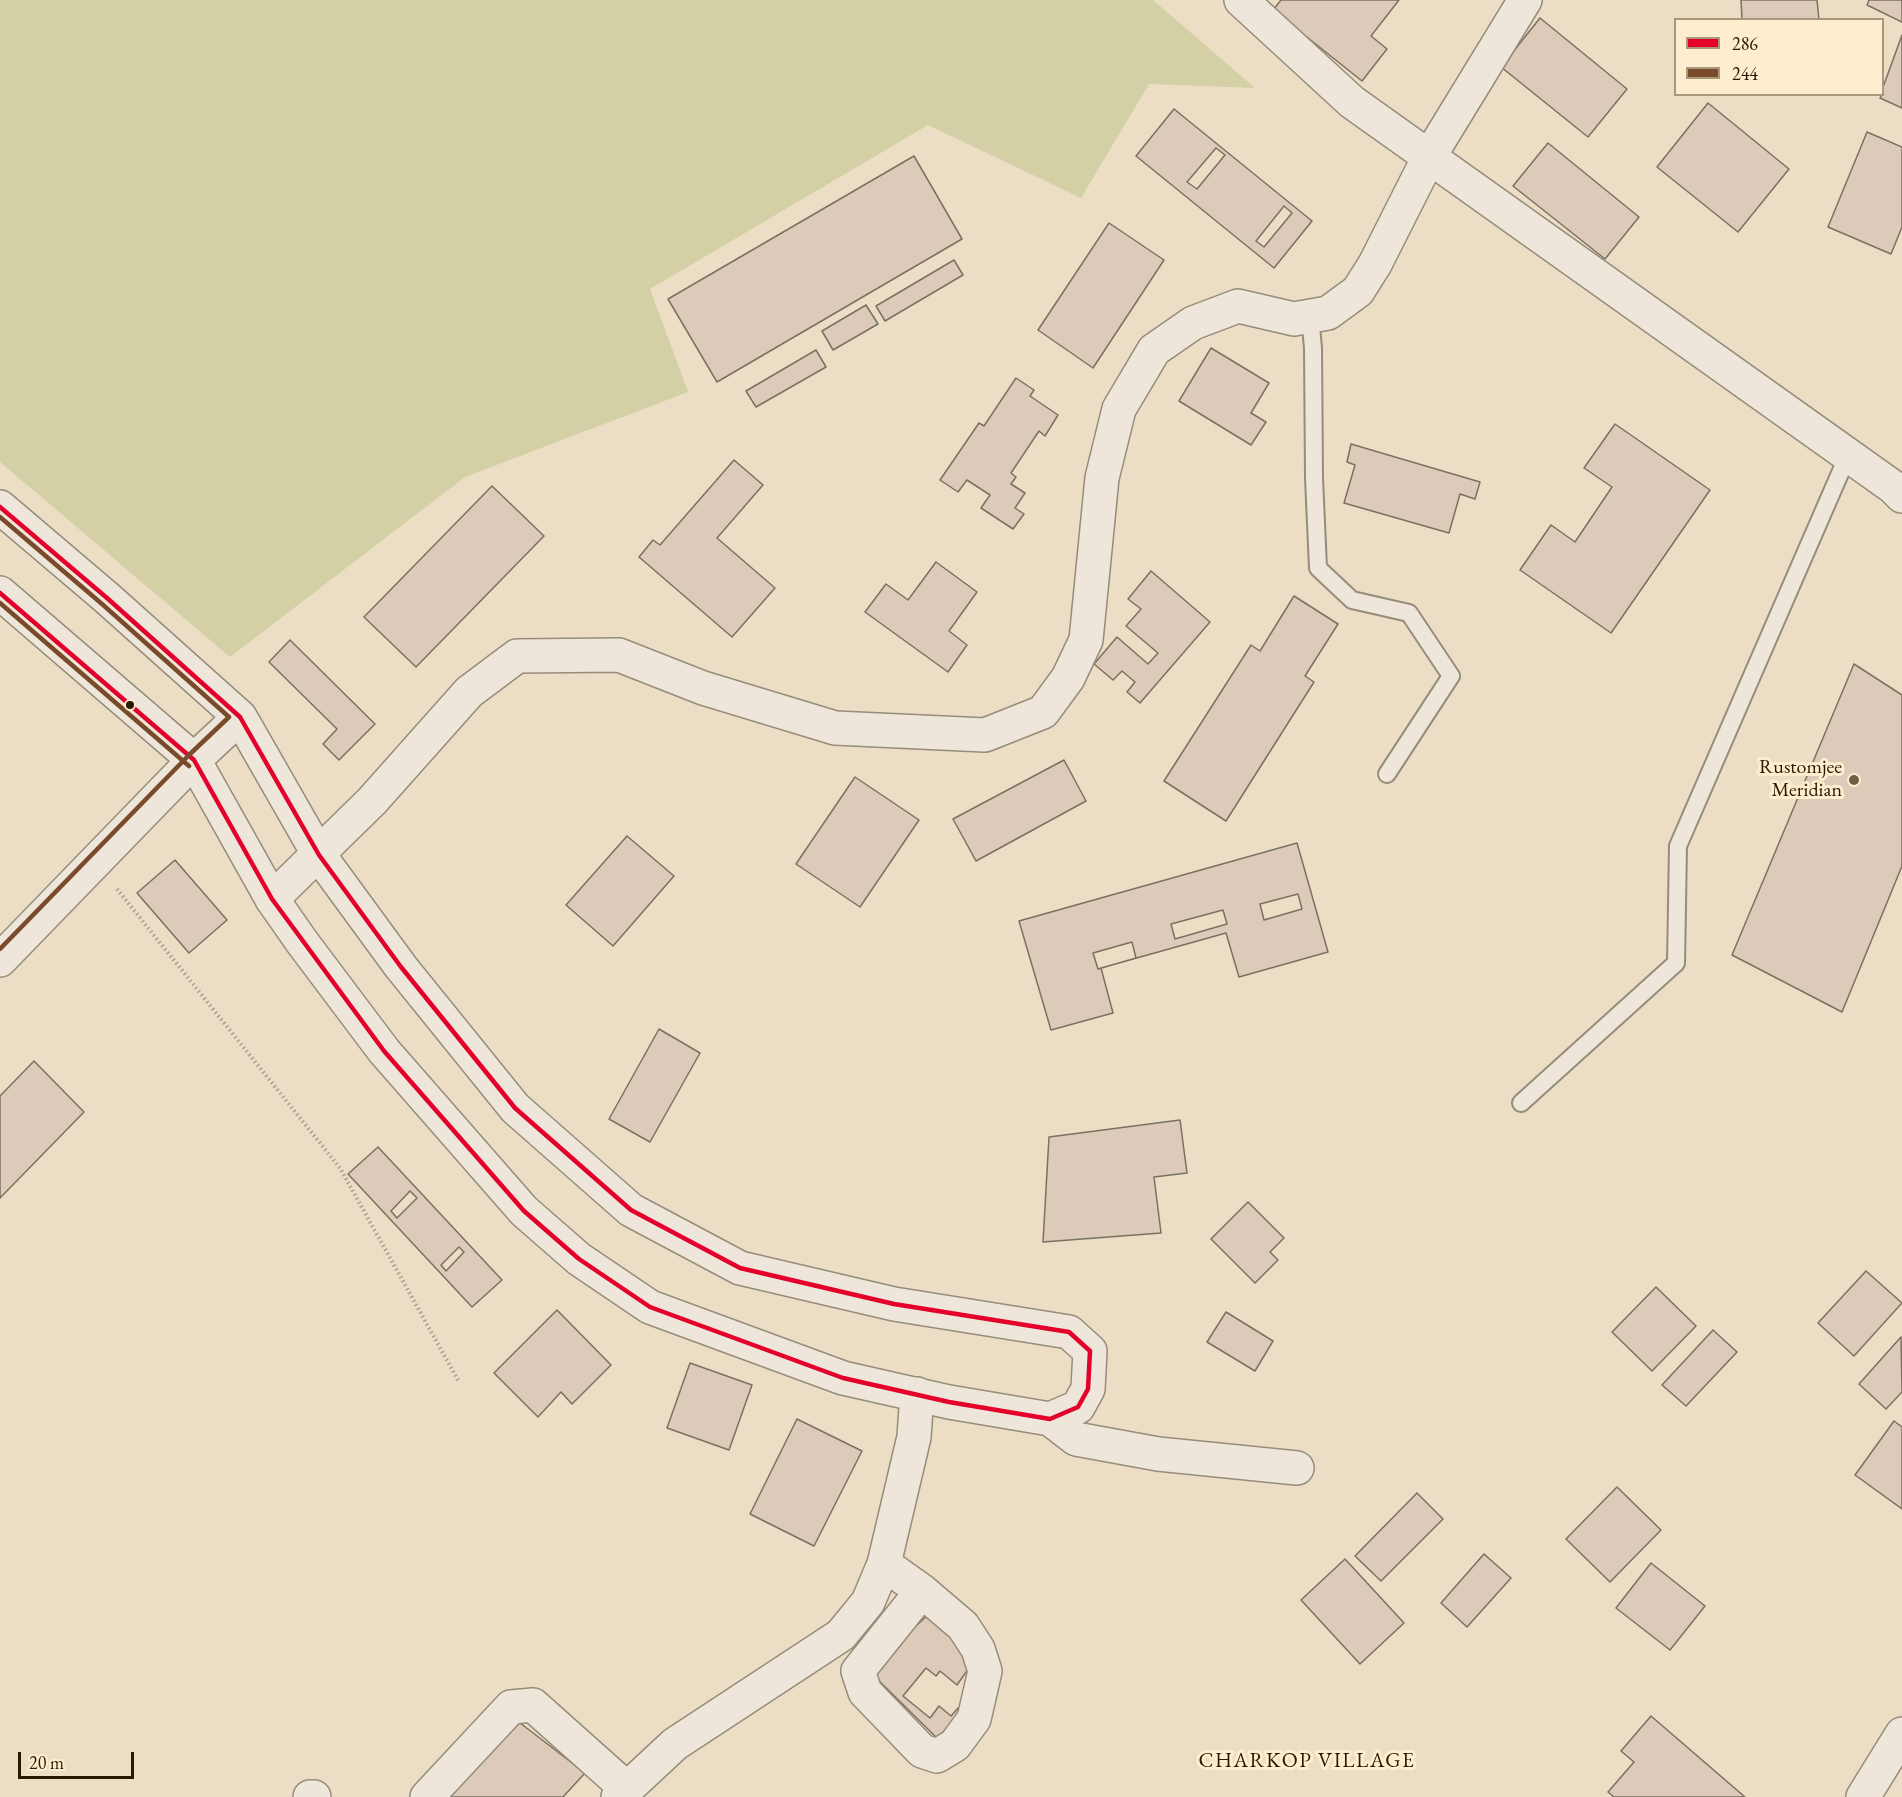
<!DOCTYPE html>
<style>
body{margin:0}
#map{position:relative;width:1902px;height:1797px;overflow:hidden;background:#ecdec4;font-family:"EB Garamond",serif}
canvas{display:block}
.legend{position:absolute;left:1674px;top:18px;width:210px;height:78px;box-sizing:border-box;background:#feedce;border:2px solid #a9987c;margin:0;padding:8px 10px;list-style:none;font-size:18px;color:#2a1902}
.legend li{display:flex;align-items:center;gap:12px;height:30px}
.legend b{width:30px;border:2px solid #a9987c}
.scale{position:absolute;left:18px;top:1752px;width:116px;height:27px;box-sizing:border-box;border:3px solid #2a1902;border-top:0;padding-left:8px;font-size:18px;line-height:21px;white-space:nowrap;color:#2a1902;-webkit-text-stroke:4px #feedce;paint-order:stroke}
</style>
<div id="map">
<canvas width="1902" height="1797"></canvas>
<ul class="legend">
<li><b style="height:8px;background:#e4002b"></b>286</li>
<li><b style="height:8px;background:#7a4b2a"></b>244</li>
</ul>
<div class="scale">20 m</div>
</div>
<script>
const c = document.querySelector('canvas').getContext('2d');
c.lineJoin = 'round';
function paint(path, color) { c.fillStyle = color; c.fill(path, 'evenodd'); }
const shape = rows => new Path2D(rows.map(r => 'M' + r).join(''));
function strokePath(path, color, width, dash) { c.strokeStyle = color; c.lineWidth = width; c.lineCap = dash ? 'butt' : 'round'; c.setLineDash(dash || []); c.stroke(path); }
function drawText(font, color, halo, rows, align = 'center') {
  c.font = font + ' "EB Garamond",serif'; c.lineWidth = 6; c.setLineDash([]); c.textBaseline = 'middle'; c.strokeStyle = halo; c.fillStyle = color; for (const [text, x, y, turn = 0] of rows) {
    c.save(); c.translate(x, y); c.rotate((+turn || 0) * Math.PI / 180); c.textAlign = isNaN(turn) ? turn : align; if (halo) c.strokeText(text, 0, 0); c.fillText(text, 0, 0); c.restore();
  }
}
const green = shape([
 [0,0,1153,0,1255,88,1149,84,1081,198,928,125,650,289,688,392,465,477,230,657,0,462]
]);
const building = shape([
 [1281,0,1399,0,1371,36,1387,49,1362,81,1273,10,1281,0],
 [1741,0,1817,0,1819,20,1742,20,1741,0],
 [1869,0,1902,0,1902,22,1867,5,1869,0],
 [1540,18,1627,89,1588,137,1501,67,1540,18],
 [1902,35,1902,108,1880,98,1882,94,1882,90,1902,35],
 [1708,103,1789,169,1738,232,1657,167,1708,103],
 [1174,109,1312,221,1274,268,1136,156,1174,109],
 [1216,148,1225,155,1197,189,1187,182,1216,148],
 [1284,206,1292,213,1264,247,1256,241,1284,206],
 [1867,132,1902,147,1902,227,1891,254,1828,227,1867,132],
 [1548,143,1639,217,1605,259,1513,186,1548,143],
 [914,156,962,239,717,382,668,299,914,156],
 [1109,223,1164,260,1093,368,1038,330,1109,223],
 [954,260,963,275,885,321,876,306,954,260],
 [866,305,878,324,833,350,822,331,866,305],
 [1211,348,1269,383,1251,413,1266,422,1251,445,1179,401,1211,348],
 [816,350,826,367,756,407,746,391,816,350],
 [1016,378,1034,390,1030,396,1058,415,1045,436,1039,431,1011,473,1016,477,1011,484,1025,493,1015,508,1024,514,1013,529,981,508,990,495,967,480,958,492,940,480,979,423,984,426,1016,378],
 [1615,424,1710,490,1611,633,1520,570,1551,525,1575,542,1612,487,1584,468,1615,424],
 [1351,444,1480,482,1475,499,1460,494,1449,533,1344,503,1355,465,1347,462,1351,444],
 [734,460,763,485,717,538,775,588,732,637,639,557,653,540,660,545,734,460],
 [492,486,544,536,416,667,364,617,492,486],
 [936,562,977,592,949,631,967,645,948,672,865,612,886,584,908,600,936,562],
 [1151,571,1210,622,1140,703,1127,692,1135,682,1122,671,1113,680,1094,664,1117,637,1148,664,1158,653,1126,626,1141,609,1128,599,1151,571],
 [1294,596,1338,624,1305,676,1314,682,1226,821,1164,781,1251,645,1260,651,1294,596],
 [290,640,375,724,339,760,323,744,337,729,269,662,290,640],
 [1854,664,1902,695,1902,866,1842,1012,1732,955,1854,664],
 [1064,760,1086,801,976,861,953,819,1064,760],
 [855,777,919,820,860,907,796,864,855,777],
 [627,836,674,876,613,946,566,905,627,836],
 [1297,843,1328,952,1239,977,1226,933,1101,968,1113,1013,1051,1030,1019,921,1297,843],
 [1298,894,1302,909,1264,920,1260,904,1298,894],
 [1223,910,1227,924,1175,939,1171,924,1223,910],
 [1132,942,1136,958,1098,969,1093,953,1132,942],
 [175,860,227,920,189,953,137,893,175,860],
 [659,1029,700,1053,650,1142,609,1119,659,1029],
 [34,1061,84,1112,0,1198,0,1096,34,1061],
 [1180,1120,1187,1173,1154,1177,1161,1233,1043,1242,1049,1137,1180,1120],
 [378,1147,502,1280,472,1307,348,1174,378,1147],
 [410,1191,417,1198,397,1218,391,1211,410,1191],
 [459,1247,464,1252,446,1271,441,1265,459,1247],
 [1248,1202,1284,1238,1270,1252,1278,1260,1255,1283,1211,1239,1248,1202],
 [1866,1271,1902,1303,1854,1356,1818,1323,1866,1271],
 [1656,1287,1696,1326,1652,1371,1612,1332,1656,1287],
 [557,1310,611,1365,572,1404,561,1392,538,1417,494,1373,557,1310],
 [1226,1312,1273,1341,1255,1371,1207,1342,1226,1312],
 [1713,1330,1737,1352,1686,1406,1662,1385,1713,1330],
 [1901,1337,1902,1392,1886,1409,1859,1384,1901,1337],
 [690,1363,752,1385,729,1450,667,1428,690,1363],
 [797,1419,862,1451,814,1546,750,1514,797,1419],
 [1894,1421,1902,1427,1902,1509,1855,1475,1894,1421],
 [1617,1487,1661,1530,1610,1582,1566,1539,1617,1487],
 [1417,1493,1443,1519,1381,1581,1355,1556,1417,1493],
 [1484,1554,1511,1578,1467,1627,1441,1603,1484,1554],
 [1345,1559,1404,1623,1360,1664,1301,1600,1345,1559],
 [1651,1563,1705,1606,1670,1650,1616,1608,1651,1563],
 [930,1613,974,1661,957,1685,940,1671,936,1676,926,1668,903,1696,930,1718,939,1706,951,1716,958,1708,966,1715,943,1744,868,1670,930,1613],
 [1651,1716,1745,1797,1614,1797,1608,1792,1634,1762,1621,1751,1651,1716],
 [515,1719,585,1773,563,1797,445,1797,515,1719]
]);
const path = shape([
 [117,889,340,1168,459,1382]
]);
const service = shape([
 [1310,316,1313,348,1314,478,1318,568,1352,600,1409,613,1451,676,1387,774],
 [1521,1103,1676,963,1678,846,1848,455]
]);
const minor = shape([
 [1241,0,1352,102,1893,487,1902,496],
 [272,899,372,801,469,692,517,656,619,655,703,688,835,728,985,735,1043,712,1068,678,1086,640,1102,478,1119,409,1154,350,1193,323,1238,306,1294,319,1328,313,1358,291,1375,264,1429,157,1525,0],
 [1050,1419,1076,1439,1158,1454,1297,1468],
 [884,1564,922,1591,963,1626,978,1649,985,1671,974,1719,955,1745,937,1756,922,1751,865,1692,858,1671,922,1591],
 [310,1797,314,1797],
 [427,1797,511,1707,533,1705,626,1788],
 [618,1797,675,1744,841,1635,868,1602,884,1564,914,1437,917,1394],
 [1863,1797,1902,1734]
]);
const tertiary = shape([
 [0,507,107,598,240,717,319,855,401,967,515,1108,631,1210,740,1268,894,1304,1069,1332,1090,1351,1088,1389,1078,1407,1050,1419,949,1402,843,1378,650,1307,579,1259,524,1211,384,1051,302,942,272,899,194,760,0,593],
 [0,960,194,760,240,717]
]);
const bus1 = shape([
 [0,507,107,598,240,717,319,855,401,967,515,1108,631,1210,740,1268,894,1304,1069,1332,1090,1351,1088,1389,1078,1407,1050,1419,949,1402,843,1378,650,1307,579,1259,524,1211,384,1051,272,899,194,760,0,593]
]);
const bus2 = shape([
 [0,517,102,604,229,717,189,755,0,949],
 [0,603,189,766]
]);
const markers = [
 [130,705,5,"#2a1902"],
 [1854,780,6,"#6e5e46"]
];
const poiNames = [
 ["Rustomjee",1842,768],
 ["Meridian",1842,791]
];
const neighbourhoodNames = [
 ["CHARKOP VILLAGE",1307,1761]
];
paint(green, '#d4d0a5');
paint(building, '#ddcab9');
strokePath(building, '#7a7160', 1.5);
strokePath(service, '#968c7a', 20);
strokePath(minor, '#968c7a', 36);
strokePath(tertiary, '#968c7a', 36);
strokePath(path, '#a69f94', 4, [1.5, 3]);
strokePath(service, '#eee6da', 16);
strokePath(minor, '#eee6da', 33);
strokePath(tertiary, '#eee6da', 33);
strokePath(bus1, '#e4002b', 4.5);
strokePath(bus2, '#7a4b2a', 4.5);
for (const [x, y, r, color] of markers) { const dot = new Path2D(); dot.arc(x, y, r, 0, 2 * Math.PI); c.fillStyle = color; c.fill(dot); strokePath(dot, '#feedce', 2); }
drawText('20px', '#2a1902', '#feedce', poiNames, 'right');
c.letterSpacing = '1.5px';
drawText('21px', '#2a1902', '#feedce', neighbourhoodNames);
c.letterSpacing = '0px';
</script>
